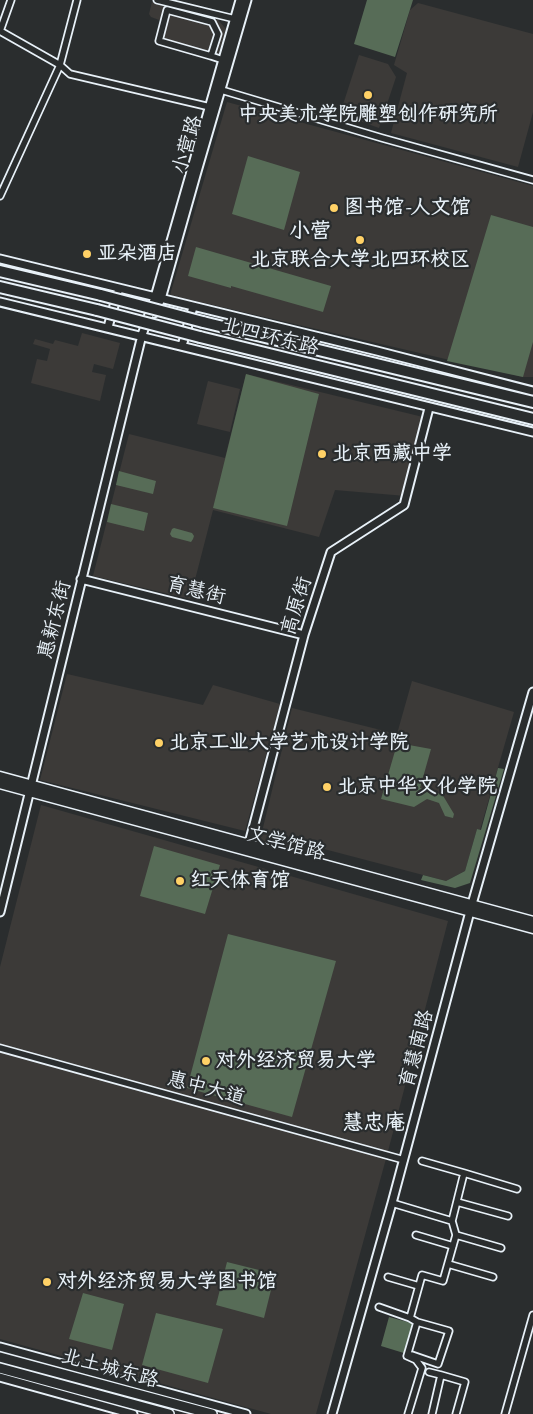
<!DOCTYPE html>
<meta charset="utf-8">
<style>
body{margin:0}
canvas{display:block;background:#2a2d2e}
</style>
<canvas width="533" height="1414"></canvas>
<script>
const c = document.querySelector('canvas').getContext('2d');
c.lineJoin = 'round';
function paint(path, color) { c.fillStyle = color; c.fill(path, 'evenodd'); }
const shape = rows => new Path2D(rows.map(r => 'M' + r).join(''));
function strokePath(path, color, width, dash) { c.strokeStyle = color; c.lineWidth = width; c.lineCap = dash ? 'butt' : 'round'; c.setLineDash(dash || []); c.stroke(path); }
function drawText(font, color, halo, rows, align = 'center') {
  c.font = font + ' Caveat,"LXGW WenKai TC",sans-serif'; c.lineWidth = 4.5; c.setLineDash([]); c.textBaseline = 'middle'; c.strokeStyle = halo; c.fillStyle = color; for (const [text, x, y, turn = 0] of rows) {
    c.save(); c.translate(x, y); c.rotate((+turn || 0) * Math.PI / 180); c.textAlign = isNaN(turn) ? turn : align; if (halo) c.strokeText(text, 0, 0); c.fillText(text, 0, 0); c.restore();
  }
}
const built = shape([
 [152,2,218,20,226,29,217,60,157,43,162,21,151,17,149,14],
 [418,3,533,34,533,112,518,167,391,133,407,73,394,65,410,10],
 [359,55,388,64,396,77,379,128,340,114],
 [227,102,533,186,533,377,523,377,170,295],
 [82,333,120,343,113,369,94,364,92,372,106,375,100,401,31,383,37,359,47,361,50,349,33,344,35,339,53,344,55,340,78,346],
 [246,374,427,418,406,496,335,490,319,537,213,510,190,599,93,576,129,434,225,458],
 [208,381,240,389,230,432,197,424],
 [67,674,203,705,213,685,280,704,245,831,40,780],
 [412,681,514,712,480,830,477,829,465,871,446,881,305,844,302,851,260,840,292,708,397,734],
 [41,805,448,921,387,1155,316,1414,271,1414,0,1339,0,967]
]);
const green = shape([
 [367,0,413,0,395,57,354,44],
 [248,156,300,172,284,230,232,214],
 [491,215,533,227,533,342,523,377,447,361],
 [196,247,331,286,323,312,231,286,231,288,188,276],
 [246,374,319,394,287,526,213,508],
 [119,471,156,481,153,494,116,485],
 [111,504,148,513,144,531,107,522],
 [174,528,192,533,194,536,193,539,191,542,172,537,170,534,172,529],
 [409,745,431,749,420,788,442,794,454,814,453,818,445,816,439,803,427,799,414,807,381,799,395,751],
 [498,768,504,769,470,883,455,888,421,880,423,875,446,881,465,871,477,829,481,830],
 [154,846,220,865,205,914,140,896],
 [228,934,336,961,292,1117,187,1088],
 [227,1262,275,1274,264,1318,216,1305],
 [83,1293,124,1304,112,1350,69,1339],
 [156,1313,223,1329,208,1383,142,1365],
 [389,1317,415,1324,407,1354,381,1346]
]);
const minor = shape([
 [157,0,235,19],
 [0,31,60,65,70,74,210,107,211,106],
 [0,31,11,0],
 [211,56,159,41,167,10,212,22,218,34,211,56,223,60],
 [218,89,382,138,533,180],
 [0,196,60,65,77,0],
 [0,1048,404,1160],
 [464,1173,517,1189],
 [457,1202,508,1216],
 [392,1203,452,1221,464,1173,422,1161],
 [416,1235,453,1246],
 [456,1235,501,1248],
 [448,1264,493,1277],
 [388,1277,419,1286],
 [379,1307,410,1318],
 [412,1355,438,1364,449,1331,417,1322],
 [429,1372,441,1375],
 [408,1414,422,1368,416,1360,407,1356,417,1322,410,1318,422,1275,443,1281,456,1235,452,1221],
 [432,1414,441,1375,465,1382,456,1414],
 [505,1414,533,1315]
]);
const tertiary = shape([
 [0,259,377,351,533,391],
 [0,302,533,432],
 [154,313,161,299,196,175,247,0],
 [108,327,119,288],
 [182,346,193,307],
 [81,579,304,635],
 [248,847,304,635,331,552,404,505,429,408],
 [0,912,142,335,155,297,240,0],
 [0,1347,246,1414],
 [0,1377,133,1414],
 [332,1414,392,1203,472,904,533,692]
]);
const secondary = shape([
 [0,776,533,921],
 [0,784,533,929]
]);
const primary = shape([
 [0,1357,212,1414],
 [0,1368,169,1414]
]);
const trunk = shape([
 [0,271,101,295],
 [0,287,97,310],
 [203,322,533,402],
 [200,337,533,419]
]);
const trunkBridge = shape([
 [101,295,203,322],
 [97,310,200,337]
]);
const markers = [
 [368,95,5,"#ffd166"],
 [334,208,5,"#ffd166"],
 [360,240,5,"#ffd166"],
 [87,254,5,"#ffd166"],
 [322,454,5,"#ffd166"],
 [159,743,5,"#ffd166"],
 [327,787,5,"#ffd166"],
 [180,881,5,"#ffd166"],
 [206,1061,5,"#ffd166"],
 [47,1282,5,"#ffd166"]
];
const poiNames = [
 ["中央美术学院雕塑创作研究所",368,115,"center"],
 ["图书馆-人文馆",344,208],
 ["亚朵酒店",97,254],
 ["北京联合大学北四环校区",360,260,"center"],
 ["北京西藏中学",332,454],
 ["北京工业大学艺术设计学院",169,743],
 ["北京中华文化学院",337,787],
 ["红天体育馆",190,881],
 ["对外经济贸易大学",216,1061],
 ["对外经济贸易大学图书馆",57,1282]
];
const streetNames = [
 ["小营路",188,145,-74],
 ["北四环东路",270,337,14],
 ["育慧街",196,591,14],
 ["高原街",297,606,-73],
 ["惠新东街",55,620,-76],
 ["文学馆路",286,844,15],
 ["育慧南路",417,1049,-75],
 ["惠中大道",206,1089,15],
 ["北土城东路",110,1369,15]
];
const neighbourhoodNames = [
 ["小营",310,231],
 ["慧忠庵",374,1123]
];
paint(built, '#3c3a38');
paint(green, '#576c57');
strokePath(minor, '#e8f1f8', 9);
strokePath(tertiary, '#e8f1f8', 11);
strokePath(secondary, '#e8f1f8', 11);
strokePath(primary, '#e8f1f8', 12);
strokePath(trunk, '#e8f1f8', 14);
strokePath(minor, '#2a2d2e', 5.5);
strokePath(tertiary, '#2a2d2e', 7);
strokePath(secondary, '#2a2d2e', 8);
strokePath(primary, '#2a2d2e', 9);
strokePath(trunk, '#2a2d2e', 10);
strokePath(trunkBridge, '#e8f1f8', 14, []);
strokePath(trunkBridge, '#2a2d2e', 10);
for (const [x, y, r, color] of markers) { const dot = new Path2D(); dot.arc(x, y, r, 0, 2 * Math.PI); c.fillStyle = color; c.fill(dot); strokePath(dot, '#2a2d2e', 2); }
drawText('bold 20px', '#e8f1f8', '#2a2d2e', poiNames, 'left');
drawText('20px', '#e8f1f8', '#2a2d2e', streetNames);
drawText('bold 21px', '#e8f1f8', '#2a2d2e', neighbourhoodNames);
</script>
